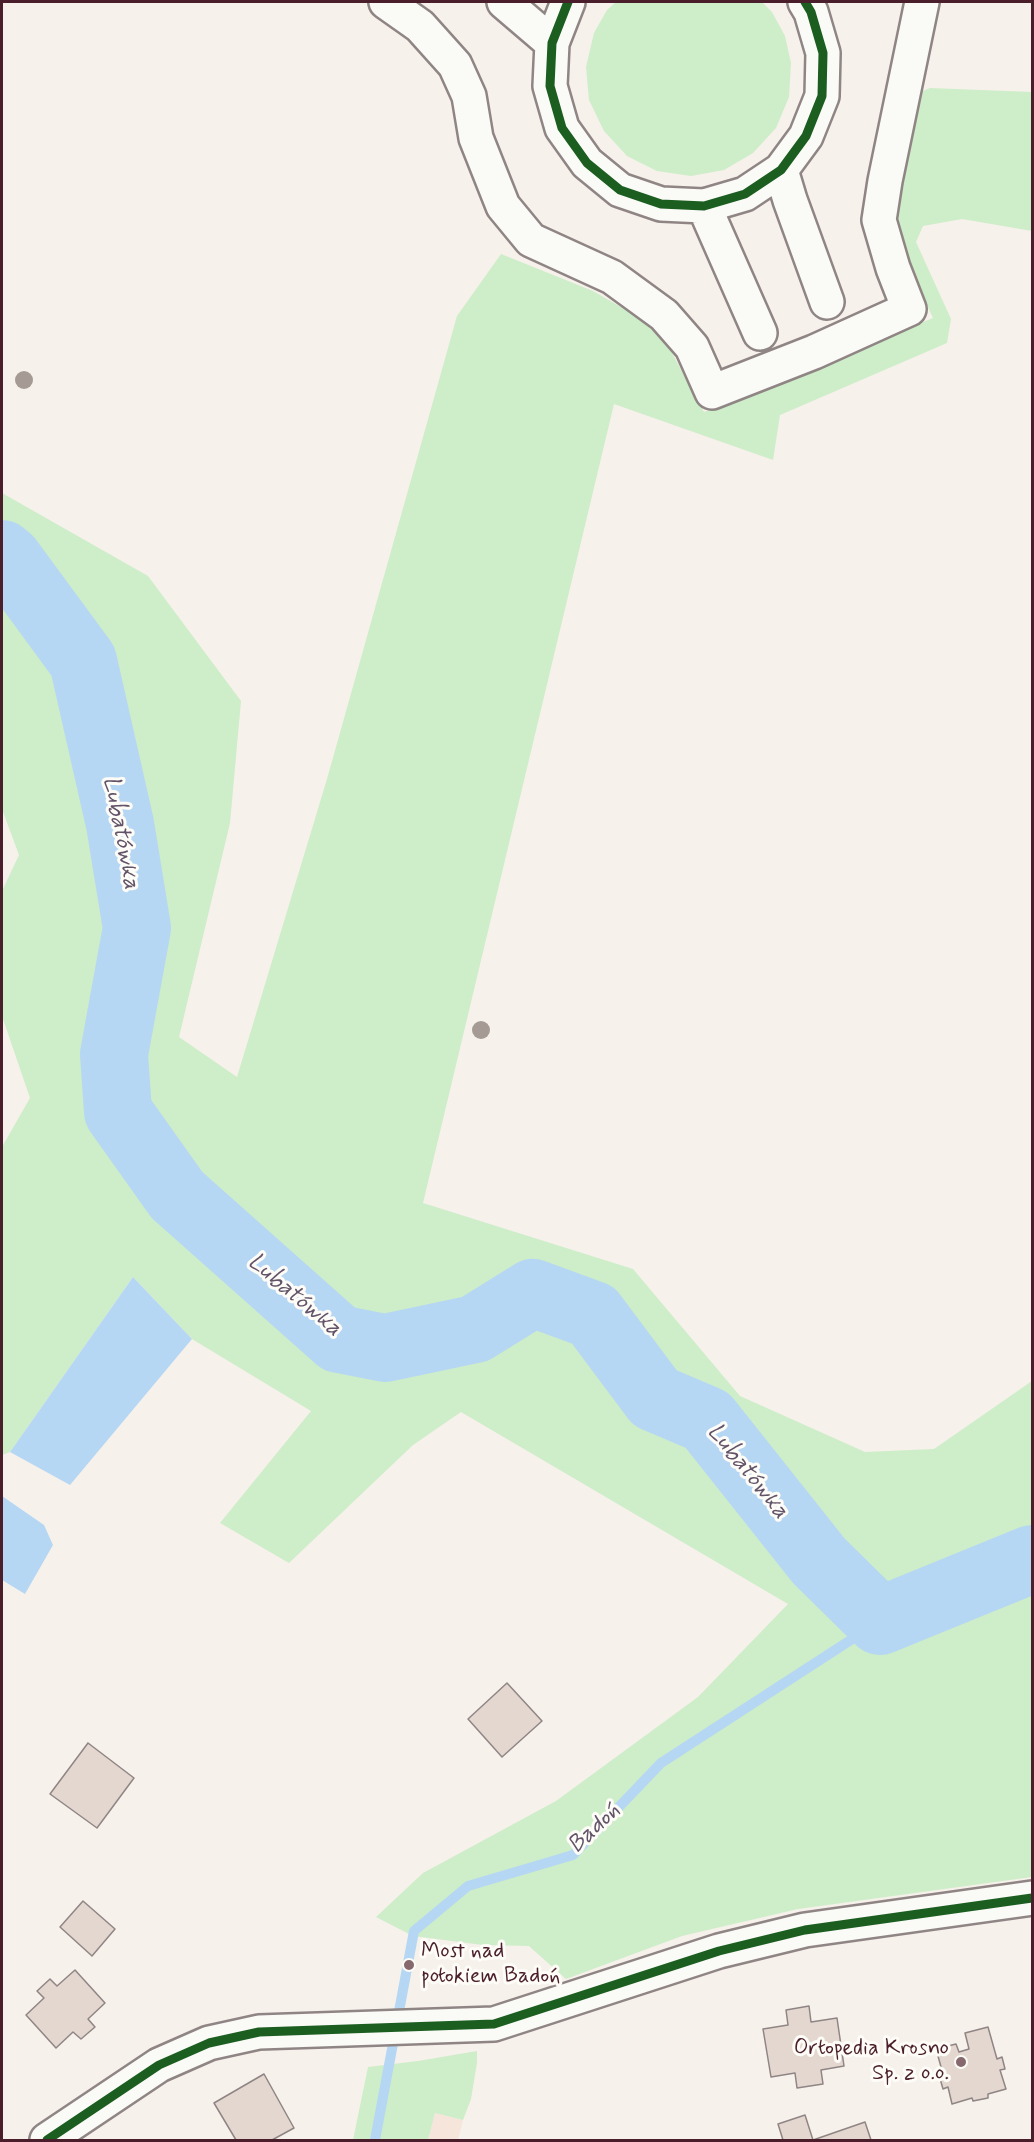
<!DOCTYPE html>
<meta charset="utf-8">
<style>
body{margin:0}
#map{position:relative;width:1034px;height:2142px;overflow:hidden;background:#f6f1eb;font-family:Mynerve,sans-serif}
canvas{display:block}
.frame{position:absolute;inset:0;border:3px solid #4a1f2b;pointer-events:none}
</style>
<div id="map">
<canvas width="1034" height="2142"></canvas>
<div class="frame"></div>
</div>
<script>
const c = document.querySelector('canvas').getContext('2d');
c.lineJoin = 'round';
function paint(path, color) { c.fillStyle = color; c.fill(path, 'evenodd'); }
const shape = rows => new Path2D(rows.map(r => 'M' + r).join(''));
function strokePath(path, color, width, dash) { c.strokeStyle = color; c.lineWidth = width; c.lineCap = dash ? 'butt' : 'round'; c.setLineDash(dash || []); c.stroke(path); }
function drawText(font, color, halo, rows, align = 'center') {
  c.font = font + ' Mynerve,sans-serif'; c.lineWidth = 6; c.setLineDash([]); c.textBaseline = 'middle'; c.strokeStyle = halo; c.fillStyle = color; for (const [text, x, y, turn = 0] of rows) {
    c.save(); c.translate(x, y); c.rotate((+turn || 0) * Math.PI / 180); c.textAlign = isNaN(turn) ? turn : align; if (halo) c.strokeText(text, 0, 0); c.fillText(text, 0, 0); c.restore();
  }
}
const built = shape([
 [435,2113,463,2120,458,2140,428,2140]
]);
const green = shape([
 [616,2,762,2,772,12,785,36,791,63,789,97,776,128,753,153,724,170,691,176,657,171,627,156,604,131,589,100,586,67,594,33,607,10],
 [930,88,1032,92,1032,231,962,219,923,226,916,242,951,319,947,343,780,415,773,460,614,404,423,1203,633,1269,740,1396,865,1452,934,1449,1032,1381,1032,1877,798,1909,682,1936,566,1979,529,1946,483,1945,413,1936,376,1917,423,1873,556,1801,698,1697,788,1604,461,1412,413,1445,289,1563,220,1523,311,1411,192,1339,133,1277,10,1452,2,1455,2,1147,30,1098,2,1016,2,891,19,855,2,809,2,493,148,576,241,701,230,823,179,1037,237,1077,327,779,457,316,501,254,593,291,659,329,704,412,933,318,901,249,893,227,918,93],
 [477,2051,477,2063,471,2099,463,2120,435,2113,428,2140,353,2140,368,2067,418,2061]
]);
const water = shape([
 [133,1277,192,1339,70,1485,10,1452],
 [2,1496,44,1525,53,1545,25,1594,2,1580]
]);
const stream = shape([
 [375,2140,414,1931,468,1886,573,1855,661,1763,880,1621]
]);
const river = shape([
 [2,554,8,559,83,661,120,824,137,928,114,1054,118,1112,177,1195,339,1339,385,1348,475,1329,533,1293,593,1315,655,1398,707,1420,819,1561,880,1621,1032,1559]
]);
const building = shape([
 [507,1683,542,1721,502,1757,468,1719,507,1683],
 [88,1743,134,1778,97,1828,50,1794,88,1743],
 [83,1901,115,1929,92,1956,60,1927,83,1901],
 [75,1970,105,2003,88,2019,95,2027,81,2039,73,2032,56,2048,26,2015,44,1998,37,1991,50,1979,57,1986,75,1970],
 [809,2006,811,2022,837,2018,844,2066,821,2070,823,2084,797,2088,795,2073,771,2077,763,2029,788,2025,786,2010,809,2006],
 [988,2027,997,2059,1002,2057,1005,2069,1000,2070,1006,2089,988,2094,988,2098,973,2101,972,2098,952,2104,948,2087,943,2089,939,2075,943,2074,936,2049,956,2044,959,2052,969,2049,965,2033,988,2027],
 [264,2074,294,2128,272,2140,236,2140,214,2103,264,2074],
 [805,2115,813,2140,783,2140,778,2124,805,2115],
 [865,2122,871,2140,813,2140,865,2122]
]);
const minor = shape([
 [386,2,420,26,455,65,469,96,476,138,503,206,531,240,612,277,664,315,692,347,712,392,814,352,909,309,893,268,879,220,885,181,922,2],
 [504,2,552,43],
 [568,2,552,43,550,86,562,128,587,163,620,190,661,204,704,206,745,194,781,170,806,136,822,96,823,53,811,12,805,2],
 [781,170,790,200,827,302],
 [704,206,760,333],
 [47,2140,159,2065,209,2043,259,2032,494,2024,719,1951,805,1930,1032,1898]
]);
const cycleway = shape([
 [568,2,552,43,550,86,562,128,587,163,620,190,661,204,704,206,745,194,781,170,806,136,822,96,823,53,811,12,805,2],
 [47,2140,159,2065,209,2043,259,2032,494,2024,719,1951,805,1930,1032,1898]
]);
const trees = [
 [24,380],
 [481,1030]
];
const markers = [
 [409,1965,6,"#86686e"],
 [961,2062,6,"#86686e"]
];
const poiNames = [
 ["Most nad",421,1952],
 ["potokiem Badoń",421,1977],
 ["Ortopedia Krosno",949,2049,"right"],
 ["Sp. z o.o.",949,2074,"right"]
];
const waterNames = [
 ["Lubatówka",120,833,79],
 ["Lubatówka",294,1296,40],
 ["Lubatówka",747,1472,51],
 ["Badoń",595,1829,-43]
];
paint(built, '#f5e5da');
paint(green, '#ceedc9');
paint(water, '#b6d7f3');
strokePath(stream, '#b6d7f3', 10);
strokePath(river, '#b6d7f3', 68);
paint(building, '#e4d7d0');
strokePath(building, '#908585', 1.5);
strokePath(minor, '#908585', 38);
strokePath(minor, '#fafaf7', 33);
strokePath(cycleway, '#1b5e20', 9);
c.fillStyle = '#a59a94';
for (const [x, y] of trees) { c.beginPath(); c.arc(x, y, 9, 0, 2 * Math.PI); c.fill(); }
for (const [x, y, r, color] of markers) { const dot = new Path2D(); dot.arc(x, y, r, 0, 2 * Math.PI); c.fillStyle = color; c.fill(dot); strokePath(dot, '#fdfcf7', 2); }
drawText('22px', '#4a1f2b', '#fdfcf7', poiNames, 'left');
drawText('italic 24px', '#625368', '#fdfcf7', waterNames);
</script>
